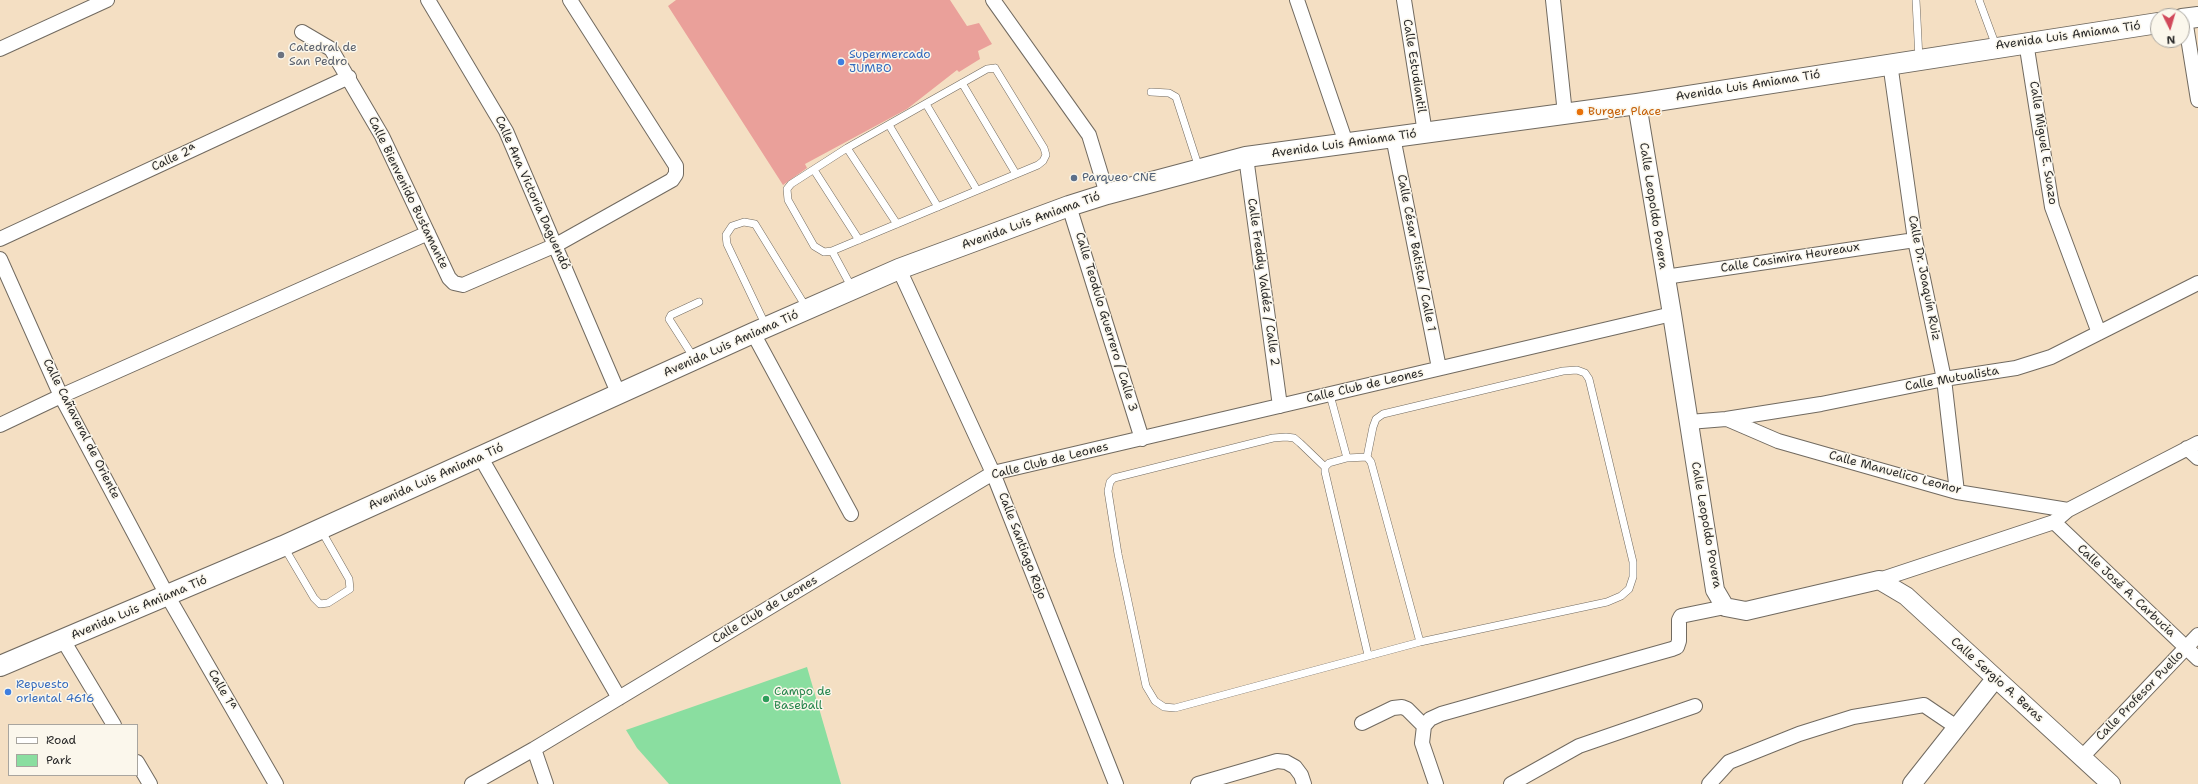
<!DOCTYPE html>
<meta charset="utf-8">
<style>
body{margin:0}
#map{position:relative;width:2198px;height:784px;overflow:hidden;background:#f4dfc3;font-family:"Shantell Sans",sans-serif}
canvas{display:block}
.legend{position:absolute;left:8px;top:724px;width:130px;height:52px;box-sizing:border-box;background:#fbf7ec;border:1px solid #a8a59f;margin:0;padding:5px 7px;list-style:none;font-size:12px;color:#2b2b2b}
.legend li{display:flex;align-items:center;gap:8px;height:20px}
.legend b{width:20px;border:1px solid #a8a59f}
.north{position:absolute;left:2150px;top:8px;width:40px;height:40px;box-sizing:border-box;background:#fbf7ec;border:1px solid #a8a59f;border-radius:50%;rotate:175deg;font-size:11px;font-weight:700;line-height:16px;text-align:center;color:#2b2b2b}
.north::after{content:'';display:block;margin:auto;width:14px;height:18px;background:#d1495b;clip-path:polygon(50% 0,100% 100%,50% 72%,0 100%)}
</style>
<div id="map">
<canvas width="2198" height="784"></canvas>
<ul class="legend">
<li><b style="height:5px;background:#fff"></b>Road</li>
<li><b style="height:11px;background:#8adea0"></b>Park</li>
</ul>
<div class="north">N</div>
</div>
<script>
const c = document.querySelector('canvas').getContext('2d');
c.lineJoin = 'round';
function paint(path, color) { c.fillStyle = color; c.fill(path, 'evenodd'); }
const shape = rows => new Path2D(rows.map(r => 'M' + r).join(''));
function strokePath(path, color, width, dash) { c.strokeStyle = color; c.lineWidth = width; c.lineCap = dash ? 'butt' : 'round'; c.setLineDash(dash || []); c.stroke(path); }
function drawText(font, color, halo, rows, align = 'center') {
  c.font = font + ' "Shantell Sans",sans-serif'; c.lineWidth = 3; c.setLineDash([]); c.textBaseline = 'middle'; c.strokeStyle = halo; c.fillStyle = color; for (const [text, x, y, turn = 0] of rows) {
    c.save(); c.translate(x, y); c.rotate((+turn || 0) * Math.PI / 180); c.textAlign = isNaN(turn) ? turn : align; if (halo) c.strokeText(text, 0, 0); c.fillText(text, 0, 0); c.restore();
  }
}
const green = shape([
 [807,667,841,784,669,784,637,748,626,730]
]);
const building = shape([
 [676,0,950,0,967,26,979,23,992,44,978,51,980,59,959,72,957,70,907,109,805,164,807,168,783,185,668,6]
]);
const service = shape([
 [1916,0,1919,59],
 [1979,0,1996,46],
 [995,68,1044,148,1046,155,1043,161,1038,165,832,251,824,252,814,246,788,200,787,189,791,184,847,148,987,69,995,68],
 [962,83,1016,174],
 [1151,92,1169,93,1176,97,1199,168],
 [926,104,977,190],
 [889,125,938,207],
 [847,148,897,224],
 [814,170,859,240],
 [832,251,852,288],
 [766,326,727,244,726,235,732,226,744,222,755,224,806,307],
 [694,358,669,319,671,315,699,302],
 [1330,395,1347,458],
 [1325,467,1300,443,1294,438,1286,437,1273,438,1114,478,1110,482,1108,491,1118,554,1146,686,1155,701,1164,707,1175,708,1420,642,1607,602,1621,596,1629,589,1633,577,1633,562,1589,379,1585,373,1577,370,1563,371,1383,414,1376,419,1373,427,1367,457],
 [284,547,314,598,320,604,328,603,350,589,349,579,321,530],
 [1368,655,1325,472,1325,467,1329,463,1347,458,1367,457,1371,462,1420,642]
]);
const minor = shape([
 [428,0,506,131,619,395],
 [993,0,1089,135,1107,194],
 [1297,0,1346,143],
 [1404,0,1425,133],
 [1553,0,1565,114],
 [2185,19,2198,100],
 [302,32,331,49,382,136,449,278,454,283,463,285,556,245,672,180,676,174,676,166,570,0],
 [2026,42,2052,207,2099,333],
 [0,49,107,0],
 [1890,63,1915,240,1944,379,1957,492],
 [1393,137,1439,368],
 [1246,157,1280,406],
 [1069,206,1142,439],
 [0,239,349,77],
 [0,259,61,396,167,595,276,784],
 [899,269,993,473,1116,784],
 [1665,277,1915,240],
 [753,333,851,514],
 [1727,419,1778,441,1957,492,2068,510],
 [1689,422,1726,419,1821,404,1944,379,2016,368,2051,357,2198,283],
 [0,425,61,396,428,233],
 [2187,448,2198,458],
 [481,458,619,698],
 [2054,522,2198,659],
 [1879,580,2054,522,2068,510,2198,443],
 [63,640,114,725],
 [1362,723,1393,708,1402,707,1407,709,1424,726],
 [534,749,546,784],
 [2082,757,2198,635],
 [137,762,150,784],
 [472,784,534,749,993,473,1672,314],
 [1198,784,1277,761,1286,762,1295,767,1301,775,1304,784],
 [1436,784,1422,743,1424,726,1430,719,1441,714,1672,649,1677,647,1679,641,1679,620,1681,616,1725,607],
 [1511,784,1579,746,1695,706],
 [1709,784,1729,762,1799,734,1853,717,1924,705,1958,728]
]);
const tertiary = shape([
 [1637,104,1672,314,1715,590,1725,607,1746,611,1879,580,1906,596,2111,784],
 [1912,784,1995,679]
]);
const secondary = shape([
 [2182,19,2198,17],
 [0,666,283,546,753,333,899,269,1069,206,1107,194,1246,157,1637,104,2158,23]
]);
const markers = [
 [281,55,4,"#6b7280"],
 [841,62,4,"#3f7fe0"],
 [1580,112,4,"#e8710a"],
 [1074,178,4,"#5c6f8a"],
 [8,692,4,"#3f7fe0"],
 [766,699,4,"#2e9e5b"]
];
const streetNames = [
 ["Avenida Luis Amiama Tió",2068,36,-8],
 ["Calle Estudiantil",1414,66,81],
 ["Avenida Luis Amiama Tió",1748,86,-9],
 ["Calle Miguel E. Suazo",2043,143,81],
 ["Avenida Luis Amiama Tió",1344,144,-8],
 ["Calle 2ª",174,158,-25],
 ["Calle Bienvenido Bustamante",408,193,64],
 ["Calle Ana Victoria Daguendó",532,193,66],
 ["Calle Leopoldo Povera",1653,206,81],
 ["Avenida Luis Amiama Tió",1031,221,-20],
 ["Calle César Batista / Calle 1",1416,253,79],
 ["Calle Casimira Heureaux",1790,258,-9],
 ["Calle Dr. Joaquín Ruiz",1924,278,79],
 ["Calle Freddy Valdéz / Calle 2",1263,282,82],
 ["Calle Teodulo Guerrero / Calle 3",1106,322,73],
 ["Avenida Luis Amiama Tió",731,344,-24],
 ["Calle Mutualista",1952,379,-10],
 ["Calle Club de Leones",1365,386,-13],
 ["Calle Cañaveral de Oriente",81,429,63],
 ["Calle Club de Leones",1050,461,-14],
 ["Calle Manuelico Leonor",1895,473,15],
 ["Avenida Luis Amiama Tió",436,477,-24],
 ["Calle Leopoldo Povera",1706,525,80],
 ["Calle Santiago Rojo",1022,546,69],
 ["Calle José A. Carbucia",2126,591,43],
 ["Avenida Luis Amiama Tió",139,608,-23],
 ["Calle Club de Leones",765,610,-31],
 ["Calle Sergio A. Beras",1997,680,42],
 ["Calle 1ª",222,690,60],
 ["Calle Profesor Puello",2140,696,-46]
];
const worshipNames = [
 ["Catedral de",289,48],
 ["San Pedro",289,62]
];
const shopNames = [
 ["Supermercado",849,55],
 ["JUMBO",849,69],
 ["Repuesto",16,685],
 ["oriental 4616",16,699]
];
const foodNames = [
 ["Burger Place",1588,112]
];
const serviceNames = [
 ["Parqueo CNE",1082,178]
];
const leisureNames = [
 ["Campo de",774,692],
 ["Baseball",774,706]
];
paint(green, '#8adea0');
paint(building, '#eaa09a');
strokePath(service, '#716a60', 8);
strokePath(minor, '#716a60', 16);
strokePath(tertiary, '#716a60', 20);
strokePath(secondary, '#716a60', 22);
strokePath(service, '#fff', 7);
strokePath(minor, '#fff', 14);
strokePath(tertiary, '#fff', 18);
strokePath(secondary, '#fff', 20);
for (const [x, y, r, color] of markers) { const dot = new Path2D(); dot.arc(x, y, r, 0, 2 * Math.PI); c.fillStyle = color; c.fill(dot); strokePath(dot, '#fbf7ec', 1.5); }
drawText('12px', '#2b2b2b', '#fbf7ec', streetNames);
drawText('12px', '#5b616d', '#fbf7ec', worshipNames, 'left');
drawText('12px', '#366cbe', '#fbf7ec', shopNames, 'left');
drawText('12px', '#c56008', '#fbf7ec', foodNames, 'left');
drawText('12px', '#4e5e75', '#fbf7ec', serviceNames, 'left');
drawText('12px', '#27864d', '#fbf7ec', leisureNames, 'left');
</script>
